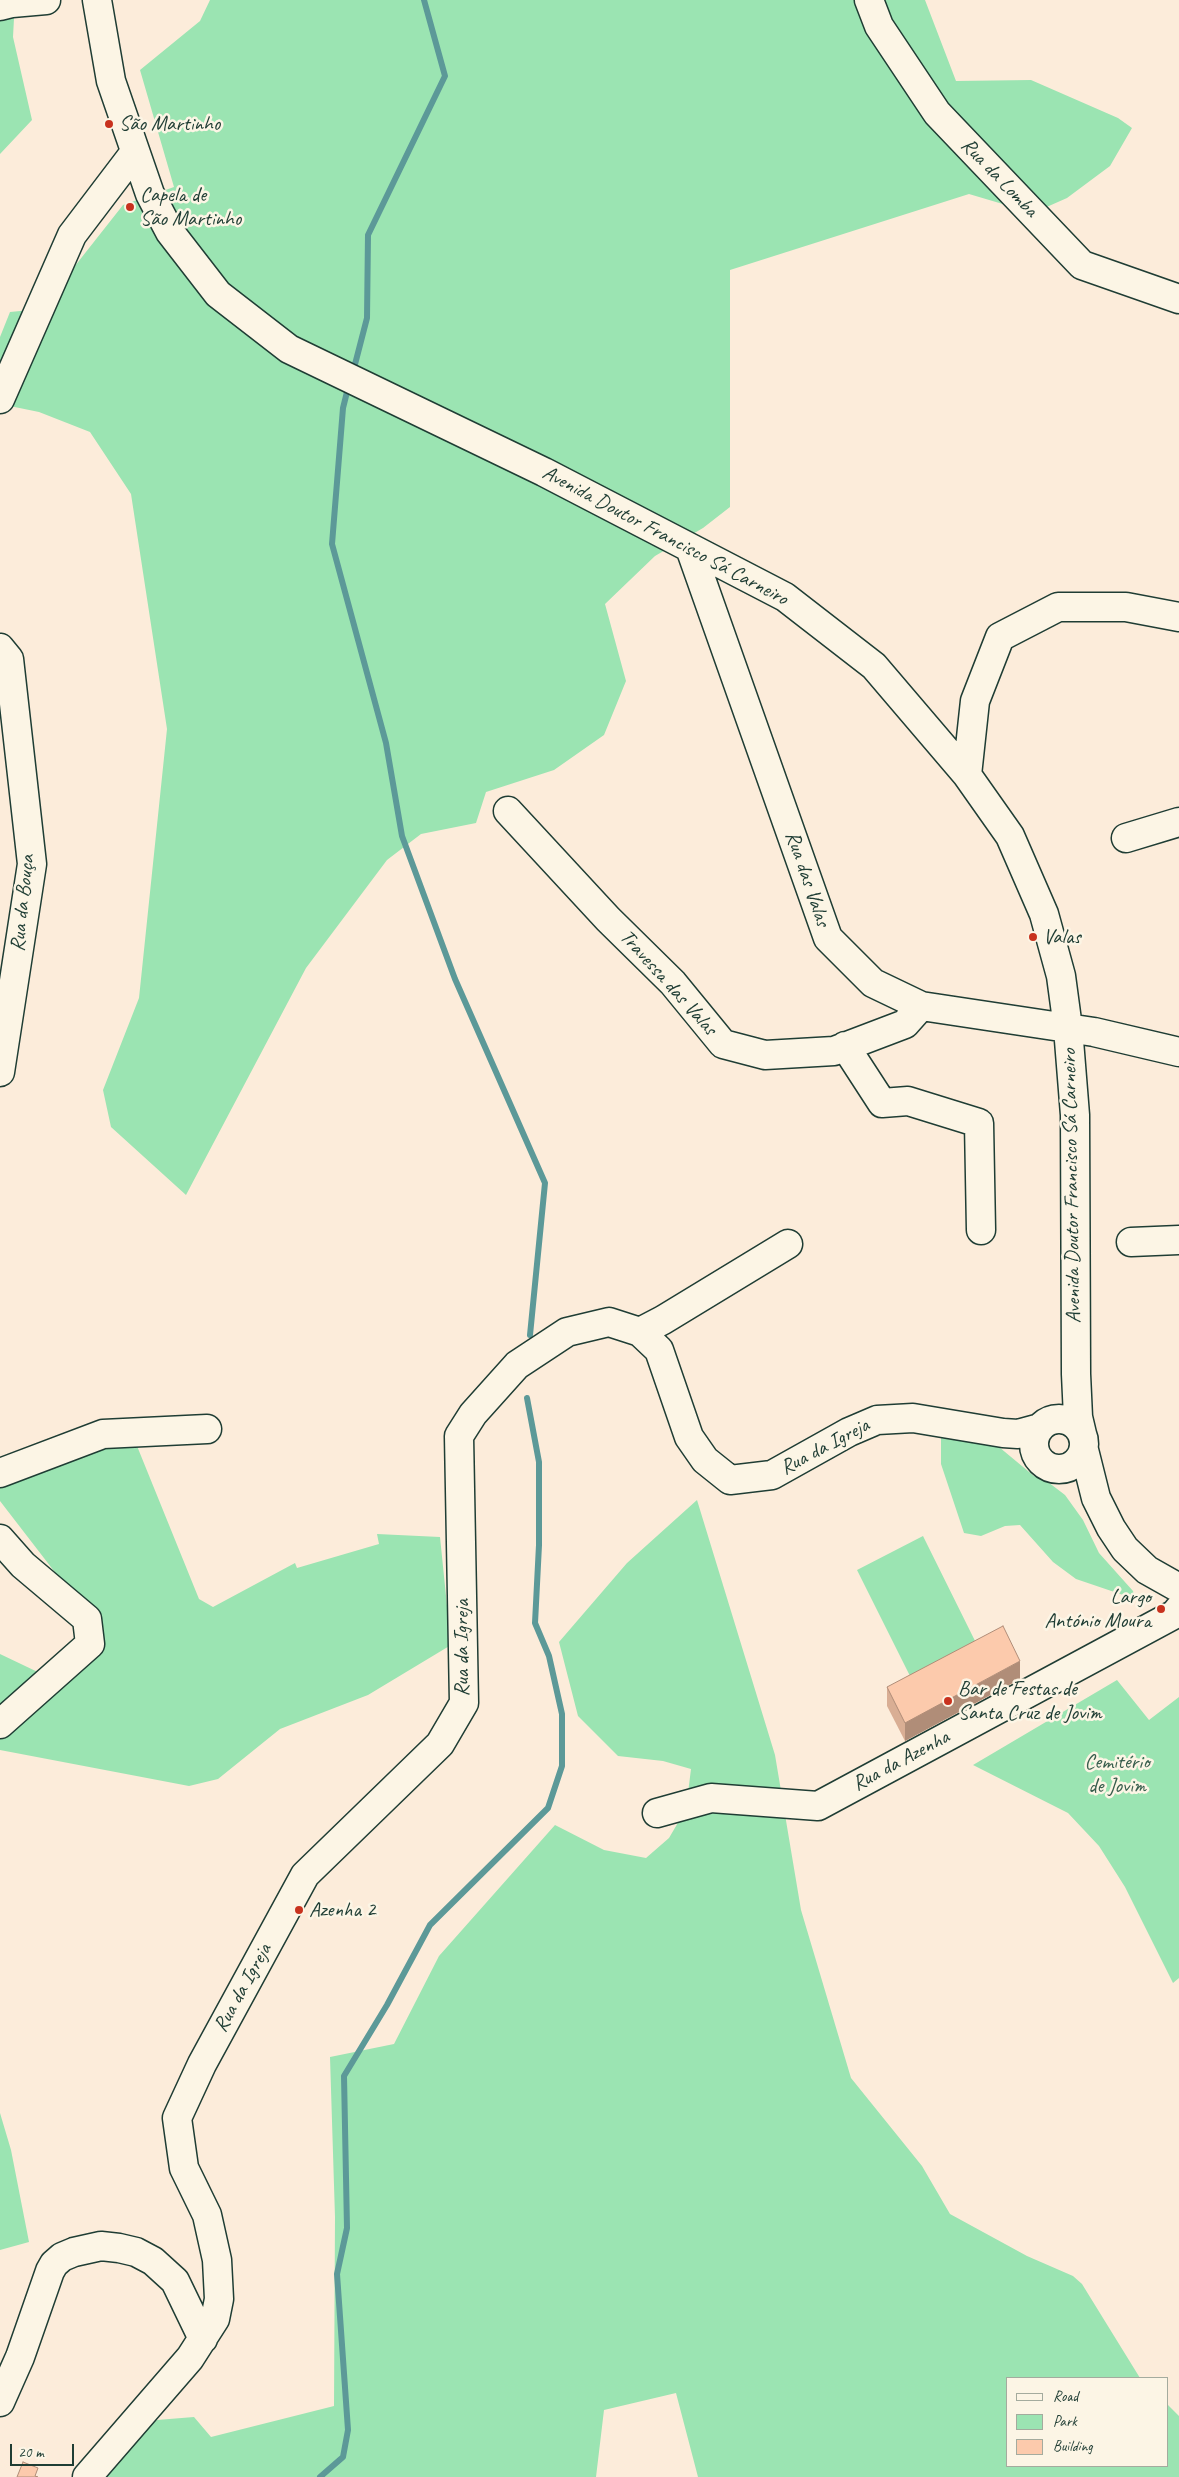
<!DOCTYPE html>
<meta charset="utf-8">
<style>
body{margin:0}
#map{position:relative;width:1179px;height:2477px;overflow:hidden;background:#fcecda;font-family:Caveat,sans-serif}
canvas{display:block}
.legend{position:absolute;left:1006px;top:2377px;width:162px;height:90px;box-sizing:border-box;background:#fcf5e5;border:1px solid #a4ab9e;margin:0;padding:6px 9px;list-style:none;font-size:15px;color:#1f3d34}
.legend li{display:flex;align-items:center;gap:10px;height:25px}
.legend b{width:25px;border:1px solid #a4ab9e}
.scale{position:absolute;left:10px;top:2444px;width:64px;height:22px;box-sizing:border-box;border:2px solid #1f3d34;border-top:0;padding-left:6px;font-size:15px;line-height:18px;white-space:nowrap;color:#1f3d34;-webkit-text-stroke:4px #fcf5e5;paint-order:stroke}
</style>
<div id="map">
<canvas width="1179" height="2477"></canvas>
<ul class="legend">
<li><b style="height:6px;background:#fcf5e5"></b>Road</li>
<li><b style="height:14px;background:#9be4b2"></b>Park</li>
<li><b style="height:14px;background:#fccaac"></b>Building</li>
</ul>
<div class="scale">20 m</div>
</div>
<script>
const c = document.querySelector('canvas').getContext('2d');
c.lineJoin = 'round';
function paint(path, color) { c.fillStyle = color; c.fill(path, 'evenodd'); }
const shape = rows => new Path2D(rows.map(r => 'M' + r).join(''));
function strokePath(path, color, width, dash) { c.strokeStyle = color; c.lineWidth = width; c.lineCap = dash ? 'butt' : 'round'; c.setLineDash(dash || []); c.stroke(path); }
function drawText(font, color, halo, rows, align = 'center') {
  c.font = font + ' Caveat,sans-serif'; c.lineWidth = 5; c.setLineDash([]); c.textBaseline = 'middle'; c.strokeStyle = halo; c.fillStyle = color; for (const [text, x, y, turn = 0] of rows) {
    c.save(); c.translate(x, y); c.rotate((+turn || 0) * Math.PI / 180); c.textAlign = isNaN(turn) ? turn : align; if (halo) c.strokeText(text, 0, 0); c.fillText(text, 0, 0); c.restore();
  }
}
const green = shape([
 [0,0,15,0,13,37,32,120,0,154],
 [210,0,925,0,956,81,1031,80,1118,118,1132,128,1110,166,1067,198,1033,213,969,194,730,270,730,507,703,528,655,556,605,604,626,681,604,735,554,770,486,792,476,823,421,834,387,860,306,968,186,1195,111,1127,103,1090,139,998,167,729,131,494,90,432,39,412,0,404,0,337,10,312,41,309,123,205,174,187,140,70,200,21],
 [941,1438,999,1447,1034,1476,1048,1482,1065,1495,1083,1520,1099,1553,1133,1591,1135,1599,1076,1579,1053,1562,1020,1525,1005,1526,981,1536,964,1533,941,1464],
 [137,1446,199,1599,213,1607,295,1563,297,1568,379,1544,377,1534,440,1537,451,1645,368,1695,280,1729,218,1779,189,1786,0,1750,0,1654,44,1675,91,1619,0,1501,0,1479,85,1451],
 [697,1500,775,1755,801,1910,851,2078,922,2166,950,2214,1027,2256,1073,2276,1082,2284,1140,2378,1008,2378,1008,2466,1168,2466,1168,2405,1179,2416,1179,2477,698,2477,676,2393,604,2410,596,2477,100,2477,112,2458,157,2420,194,2417,211,2437,334,2406,335,2217,330,2057,394,2044,439,1956,555,1825,604,1850,646,1858,669,1838,686,1809,691,1769,663,1761,618,1756,578,1716,559,1642,627,1563],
 [923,1536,981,1653,915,1686,857,1570],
 [1117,1680,1149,1720,1179,1697,1179,1978,1173,1983,1125,1887,1099,1846,1068,1813,973,1765],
 [0,2113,11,2150,29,2242,0,2250]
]);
const stream = shape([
 [353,372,367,318,368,235,445,76,424,0],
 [349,384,343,408,332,544,386,743,402,836,455,979,545,1183,530,1335],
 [320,2477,343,2457,348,2430,337,2274,347,2228,344,2076,387,2005,430,1925,548,1808,562,1766,562,1714,549,1656,535,1623,539,1545,539,1462,527,1398]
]);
const minor = shape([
 [97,0,111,81,150,194,170,232,218,294,289,349,544,472,785,597,874,666,967,775,1010,836,1044,914,1061,976,1068,1028,1075,1115,1076,1374,1078,1417,1082,1434],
 [869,0,879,26,937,113,1082,265,1179,299],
 [0,6,12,3,46,0],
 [0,399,72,235,135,152],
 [690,548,828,938,873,983,921,1006,1094,1032,1179,1052],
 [0,648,9,659,32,864,0,1072],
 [967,775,975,701,1000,637,1058,607,1126,607,1179,617],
 [508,811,608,919,673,983,723,1044,765,1055,834,1051,905,1024,921,1006],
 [1126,838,1179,822],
 [845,1046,882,1103,908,1101,979,1123,981,1230],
 [1131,1242,1179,1240],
 [640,1332,663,1320,788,1244],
 '1034 1444a25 25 0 1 1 50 0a25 25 0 1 1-50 0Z',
 [1084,1450,1096,1498,1111,1528,1125,1549,1147,1570,1179,1588],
 [0,1473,103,1434,207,1429],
 [0,1539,23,1565,87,1619,90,1644,0,1724],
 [657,1813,711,1798,818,1806,1175,1614,1179,1609],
 [0,2402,20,2357,50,2271,54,2264,62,2257,74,2252,101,2246,119,2248,136,2252,153,2261,175,2281,203,2339],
 [87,2477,190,2358,215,2319,219,2299,217,2260,207,2215,184,2168,177,2118,202,2064,305,1875,440,1744,464,1703,459,1436,473,1414,517,1365,567,1332,609,1322,640,1332,659,1350,689,1437,705,1460,730,1480,772,1475,849,1432,877,1420,913,1418,1003,1433,1018,1434,1040,1428]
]);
const wall = shape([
 [1020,1679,905,1741,887,1706,887,1687]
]);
const shadedWall = shape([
 [1020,1661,1020,1679,905,1741,905,1723]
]);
const building = shape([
 [1003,1626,1020,1661,905,1723,887,1687,1003,1626],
 [23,2462,38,2468,35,2476,38,2477,17,2477,23,2462]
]);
const markers = [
 [109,124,5,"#c8321e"],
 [130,207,5,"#c8321e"],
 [1033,937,5,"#c8321e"],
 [1161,1609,5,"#c8321e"],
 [948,1701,5,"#c8321e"],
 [299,1910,5,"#c8321e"]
];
const poiNames = [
 ["São Martinho",119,124],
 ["Capela de",140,195],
 ["São Martinho",140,219],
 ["Valas",1043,937],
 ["Largo",1151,1597,"right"],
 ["António Moura",1151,1621,"right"],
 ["Bar de Festas de",958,1689],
 ["Santa Cruz de Jovim",958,1713],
 ["Azenha 2",309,1910]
];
const streetNames = [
 ["Rua da Lomba",999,178,46],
 ["Avenida Doutor Francisco Sá Carneiro",665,536,28],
 ["Rua das Valas",807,879,71],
 ["Rua da Bouça",23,903,-84],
 ["Travessa das Valas",668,983,48],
 ["Avenida Doutor Francisco Sá Carneiro",1072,1186,-91],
 ["Rua da Igreja",825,1447,-28],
 ["Rua da Igreja",462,1648,-90],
 ["Rua da Azenha",901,1761,-28],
 ["Rua da Igreja",243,1988,-61]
];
const parkNames = [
 ["Cemitério",1117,1762],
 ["de Jovim",1117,1786]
];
paint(green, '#9be4b2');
strokePath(stream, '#5c9998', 6);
strokePath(minor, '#1f3d34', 31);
strokePath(minor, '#fcf5e5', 28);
paint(wall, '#d9ae94');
paint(shadedWall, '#b08d78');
paint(building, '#fccaac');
strokePath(building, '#b08d78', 1);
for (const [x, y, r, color] of markers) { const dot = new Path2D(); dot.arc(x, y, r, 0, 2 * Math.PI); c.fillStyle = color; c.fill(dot); strokePath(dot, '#fcf5e5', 2); }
drawText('21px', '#1f3d34', '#fcf5e5', poiNames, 'left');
drawText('21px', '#1f3d34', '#fcf5e5', streetNames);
drawText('21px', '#385e4d', '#fcf5e5', parkNames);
</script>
